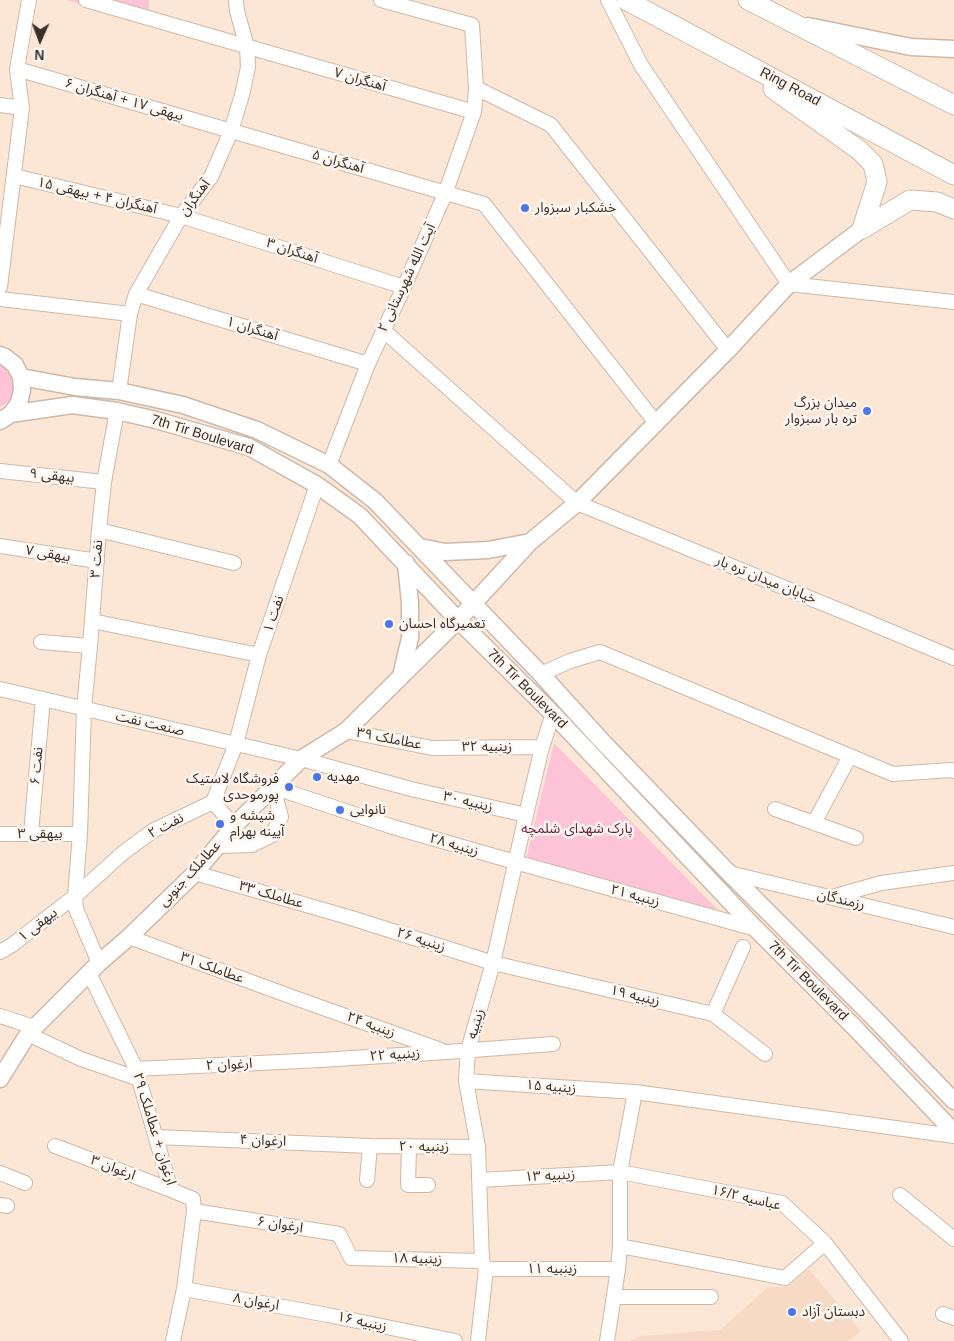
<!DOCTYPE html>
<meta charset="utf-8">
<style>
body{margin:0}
#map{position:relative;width:954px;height:1341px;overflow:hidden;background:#fce6d5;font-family:Arial,sans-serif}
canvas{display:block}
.north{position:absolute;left:15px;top:15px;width:50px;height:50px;-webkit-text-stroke:4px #fff6ef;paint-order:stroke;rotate:182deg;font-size:14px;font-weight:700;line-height:20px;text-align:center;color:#39302a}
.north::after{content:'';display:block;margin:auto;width:18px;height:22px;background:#39302a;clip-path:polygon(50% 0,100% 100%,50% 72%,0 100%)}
</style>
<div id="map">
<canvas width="954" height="1341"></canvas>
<div class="north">N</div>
</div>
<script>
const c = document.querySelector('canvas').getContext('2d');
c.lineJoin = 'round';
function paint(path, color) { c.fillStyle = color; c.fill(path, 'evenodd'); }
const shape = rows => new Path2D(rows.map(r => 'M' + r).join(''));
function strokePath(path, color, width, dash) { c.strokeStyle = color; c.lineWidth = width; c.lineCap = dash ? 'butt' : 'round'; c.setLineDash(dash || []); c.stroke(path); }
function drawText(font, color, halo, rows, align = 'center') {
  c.font = font + ' Arial,"Noto Sans Arabic",sans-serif'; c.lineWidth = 5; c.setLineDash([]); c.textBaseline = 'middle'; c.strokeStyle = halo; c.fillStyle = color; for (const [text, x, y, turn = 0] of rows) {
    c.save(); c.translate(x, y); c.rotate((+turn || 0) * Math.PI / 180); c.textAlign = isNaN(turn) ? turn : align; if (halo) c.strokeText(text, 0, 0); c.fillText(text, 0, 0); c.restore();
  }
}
const built = shape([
 [809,1269,861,1331,849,1341,629,1341,642,1336,720,1330,768,1287,789,1286]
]);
const green = shape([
 [66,0,149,0,148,23],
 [0,363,5,365,16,377,12,399,8,403,0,407],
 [554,743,718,910,526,859]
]);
const minor = shape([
 [86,0,474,112],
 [608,0,641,65,789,284,954,302],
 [17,69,484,204,656,423],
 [476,88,551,125,728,350],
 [0,105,22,108],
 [14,176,181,216,404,287],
 [0,287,22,108,17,69,29,0],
 [136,294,368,364],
 [0,299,130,314],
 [383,330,577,503,861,619,954,658],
 [119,391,130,314,136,294,181,216,211,177,231,131,242,95,248,67,247,47,237,11,236,0],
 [329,465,368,364,404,287,445,194,474,112,476,88,472,25,381,0],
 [0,471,104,482],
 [99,530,234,563],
 [0,546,97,561],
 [92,621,259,655],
 [41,642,90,646],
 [541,674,570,661,600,652,893,774,951,770,954,771],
 [0,689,301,759,411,789,526,815],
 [346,731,432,748,542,747],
 [273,787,393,827,515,862,756,929],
 [213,802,234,826],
 [775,809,856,838],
 [814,823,850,756],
 [31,833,43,699],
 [0,834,80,834],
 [217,846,252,845,272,835,281,817,273,787],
 [195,873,348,917,493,963,713,1014,765,1054],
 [729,873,954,927],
 [832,897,881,883,954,873],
 [129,937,295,998,441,1050],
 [0,952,12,945,75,896,124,852,154,830,213,802,236,744,259,655,317,485],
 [99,963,76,909,75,896,80,834,84,708,90,646,99,530,104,482,117,411],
 [89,973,136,1069,171,1190,193,1199,194,1211,184,1289,173,1341],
 [713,1014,743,947],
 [0,1016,34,1027],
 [28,1034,81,1059,139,1079],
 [136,1069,321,1060,447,1052,553,1044],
 [466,1081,635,1092,954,1136],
 [156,1137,370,1146,478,1147],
 [55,1146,171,1190],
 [409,1146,408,1185,428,1185],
 [0,1173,25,1183],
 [367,1180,370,1146],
 [480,1180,620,1172,782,1203,825,1243,901,1341],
 [900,1195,954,1239],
 [0,1205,7,1206],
 [194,1211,339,1234,351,1258,482,1261],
 [620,1246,785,1278,825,1243],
 [486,1269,618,1269],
 [184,1289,328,1315,455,1341],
 [614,1297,711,1297],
 [943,1314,954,1318],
 [478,1341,486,1269,482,1261,478,1147,466,1081,468,1050,493,963,526,815,542,747,553,714],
 [607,1341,618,1269,620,1246,620,1172,635,1092]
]);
const major = shape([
 [808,26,911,47,954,49],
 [0,355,5,357,15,365,21,377,22,390,19,403,11,414,0,421],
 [21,377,75,387,119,391,183,405,257,430,329,465,375,501,541,674,600,739,729,873,871,1015,954,1101],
 [11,414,72,405,117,411,156,420,249,447,317,485,360,516,458,620,553,714,756,929,856,1029,954,1132],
 [420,547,445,552,488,550,530,542],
 [401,676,410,638,410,603,406,563],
 [0,1079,28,1034,99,963,129,937,195,873,234,826,301,759,346,731,458,620,530,542,577,503,728,350,789,284,862,229]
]);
const highway = shape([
 [626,0,954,175],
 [748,0,954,105],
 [773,89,859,150,873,164,877,182,862,229],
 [862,229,910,200,937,202,954,209]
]);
const markers = [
 [525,208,5,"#4b76e8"],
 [867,411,5,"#4b76e8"],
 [389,624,5,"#4b76e8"],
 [317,777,5,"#4b76e8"],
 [289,787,5,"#4b76e8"],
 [340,810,5,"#4b76e8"],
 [220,824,5,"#4b76e8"],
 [792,1312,5,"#4b76e8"]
];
const streetNames = [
 ["آهنگران ۷",360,80,16],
 ["Ring Road",790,87,28],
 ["بیهقی ۱۷ + آهنگران ۶",124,100,16],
 ["آهنگران ۵",338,162,16],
 ["آهنگران ۴ + بیهقی ۱۵",97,196,13],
 ["آهنگران",195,198,-53],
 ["آهنگران ۳",292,251,18],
 ["آیت الله شهرستانی ۲",407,278,-65],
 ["آهنگران ۱",252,329,17],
 ["7th Tir Boulevard",202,435,17],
 ["بیهقی ۹",52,476,6],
 ["بیهقی ۷",48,554,9],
 ["نفت ۳",97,559,-86],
 ["خیابان میدان تره بار",766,580,22],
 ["نفت ۱",274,614,-71],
 ["7th Tir Boulevard",527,689,45],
 ["صنعت نفت",150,724,13],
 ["عطاملک ۳۹",389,739,11],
 ["زینبیه ۳۲",487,747],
 ["نفت ۶",37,766,-85],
 ["زینبیه ۳۰",468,802,13],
 ["نفت ۲",166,826,-28],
 ["بیهقی ۳",40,834],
 ["زینبیه ۲۸",454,845,16],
 ["عطاملک جنوبی",190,874,-47],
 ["عطاملک ۳۳",271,895,16],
 ["زینبیه ۲۱",635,896,15],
 ["رزمندگان",841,900,13],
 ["بیهقی ۱",38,925,-38],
 ["زینبیه ۲۶",421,940,18],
 ["عطاملک ۳۱",212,968,20],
 ["7th Tir Boulevard",808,981,45],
 ["زینبیه ۱۹",635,996,13],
 ["زینبیه",476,1024,-74],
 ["زینبیه ۲۴",371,1025,20],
 ["زینبیه ۲۲",395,1055,-4],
 ["ارغوان ۲",229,1065,-3],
 ["زینبیه ۱۵",551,1087,4],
 ["ارغوان + عطاملک ۲۹",154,1129,73],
 ["ارغوان ۴",263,1141,2],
 ["زینبیه ۲۰",424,1147],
 ["ارغوان ۳",113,1168,21],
 ["زینبیه ۱۳",550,1176,-3],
 ["عباسیه ۱۶/۲",746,1198,13],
 ["ارغوان ۶",280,1225,9],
 ["زینبیه ۱۸",417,1259,1],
 ["زینبیه ۱۱",552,1269],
 ["ارغوان ۸",256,1302,10],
 ["زینبیه ۱۶",362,1322,12]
];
const poiNames = [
 ["خشکبار سبزوار",535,208],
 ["میدان بزرگ",857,403,"right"],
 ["تره بار سبزوار",857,419,"right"],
 ["تعمیرگاه احسان",399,624],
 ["مهدیه",327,777],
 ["فروشگاه لاستیک",279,779,"right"],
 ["پورموحدی",279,795,"right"],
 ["نانوایی",350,810],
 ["شیشه و",230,816],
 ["آیینه بهرام",230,832],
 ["دبستان آزاد",802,1312]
];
const parkNames = [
 ["پارک شهدای شلمچه",577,829]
];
paint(built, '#f7dac5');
paint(green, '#fcc4d6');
strokePath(minor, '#ceb9a9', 16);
strokePath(major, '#ceb9a9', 19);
strokePath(highway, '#ceb9a9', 21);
strokePath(minor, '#fff', 14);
strokePath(major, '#fff', 16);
strokePath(highway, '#fff', 19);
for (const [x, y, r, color] of markers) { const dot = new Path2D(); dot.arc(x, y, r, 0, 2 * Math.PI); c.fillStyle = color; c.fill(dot); strokePath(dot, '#fff6ef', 2); }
drawText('14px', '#39302a', '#fff6ef', streetNames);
drawText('14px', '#39302a', '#fff6ef', poiNames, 'left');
drawText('14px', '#6d183e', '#fff6ef', parkNames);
</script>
